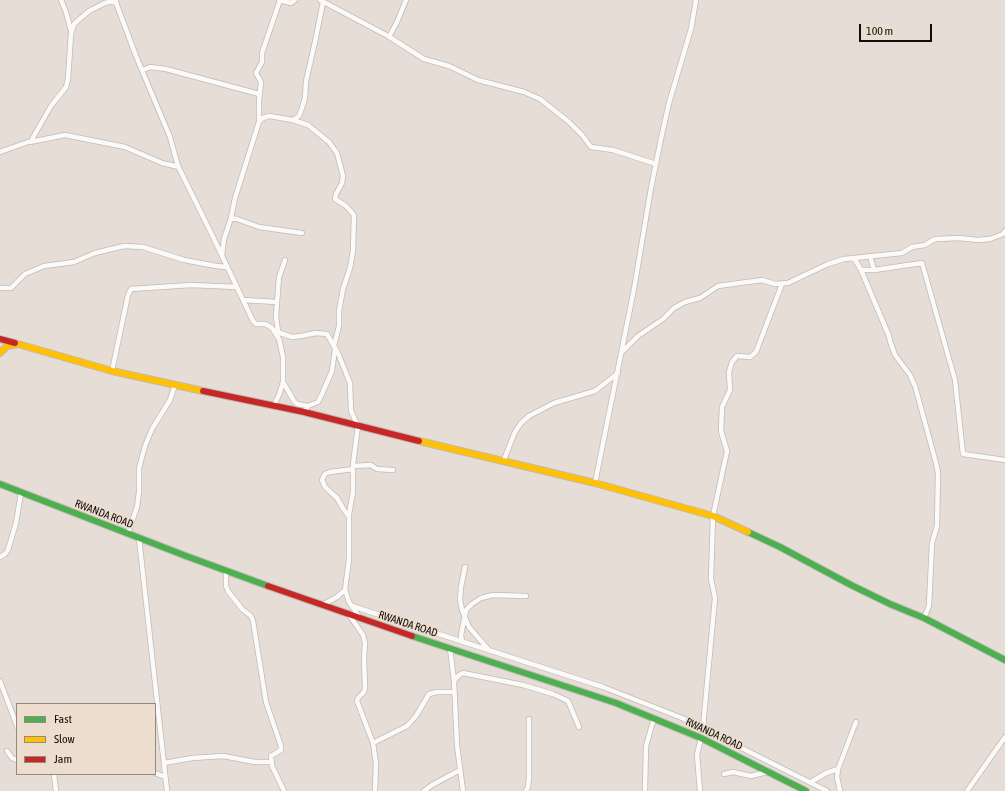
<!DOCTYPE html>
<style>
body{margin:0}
#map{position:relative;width:1005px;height:791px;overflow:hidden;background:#e6ded6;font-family:"Asap Condensed",sans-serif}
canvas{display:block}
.legend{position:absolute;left:16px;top:703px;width:140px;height:72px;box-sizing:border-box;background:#edddcf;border:1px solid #968a80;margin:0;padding:5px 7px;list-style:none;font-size:12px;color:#130e09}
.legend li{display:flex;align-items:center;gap:8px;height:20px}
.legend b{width:20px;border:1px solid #968a80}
.scale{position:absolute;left:859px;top:24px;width:73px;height:18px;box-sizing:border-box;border:2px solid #130e09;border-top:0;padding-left:5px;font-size:12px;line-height:14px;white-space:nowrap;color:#130e09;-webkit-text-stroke:3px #edddcf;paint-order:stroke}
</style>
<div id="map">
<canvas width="1005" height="791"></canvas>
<ul class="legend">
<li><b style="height:5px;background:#4caf50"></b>Fast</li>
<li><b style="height:5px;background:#ffc107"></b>Slow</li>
<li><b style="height:5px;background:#c62828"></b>Jam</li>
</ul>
<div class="scale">100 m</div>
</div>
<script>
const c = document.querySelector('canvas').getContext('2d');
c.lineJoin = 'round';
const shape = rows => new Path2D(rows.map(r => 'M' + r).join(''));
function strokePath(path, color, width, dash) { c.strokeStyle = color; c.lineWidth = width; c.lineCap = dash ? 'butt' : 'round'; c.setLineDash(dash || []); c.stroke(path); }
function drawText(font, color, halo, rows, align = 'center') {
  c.font = font + ' "Asap Condensed",sans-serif'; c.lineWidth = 3; c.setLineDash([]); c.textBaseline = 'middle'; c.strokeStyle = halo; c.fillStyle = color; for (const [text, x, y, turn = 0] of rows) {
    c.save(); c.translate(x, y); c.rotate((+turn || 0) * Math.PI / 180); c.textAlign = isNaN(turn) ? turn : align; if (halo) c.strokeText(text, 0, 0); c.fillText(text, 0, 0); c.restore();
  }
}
const street = shape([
 [61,0,66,12,71,31],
 [115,0,136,56,170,137,178,166,215,241,253,321,256,324,265,324,272,328,279,339,283,357,283,382,279,395,274,405],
 [279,0,291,3,295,0],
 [320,0,388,36,424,59,449,66,478,80,524,92,540,99,569,122,582,135,591,147,613,150,656,164],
 [389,37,397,22,406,0],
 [143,70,150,67,166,69,259,94],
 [293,120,299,116,302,108,305,98,306,81,315,42,323,2],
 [259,122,259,101,261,82,256,73,262,62,262,53,280,0],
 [30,142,65,135,125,147,162,163,179,167],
 [0,152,31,141,51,106,66,87,68,79,71,34,74,24,89,11,105,3,116,0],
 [231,218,237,219,259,227,302,233],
 [222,255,224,239,231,218,235,198,259,122,263,118,269,116,293,120,308,125,329,142,337,153,343,176,342,183,336,194,335,199,346,206,354,215,353,251,350,268,343,289,339,311,339,326,334,346],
 [870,256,874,270,861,270,889,336,890,341,895,355,910,375,915,386,936,463,938,473,937,526,932,543,929,606,924,618],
 [854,258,861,270],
 [874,270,922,263,955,380,963,454,1005,460],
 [0,288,11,288,25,274,44,266,74,262,95,253,124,246,143,247,184,260,216,266,227,267],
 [243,300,277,302],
 [274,331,292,337,301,336,316,333,327,334,338,353,350,383,351,411,358,426,353,464,353,492,349,514,349,559,345,590,337,597,322,605],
 [278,332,276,316,279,277,285,260],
 [621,353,638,336,663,319,674,308,685,302,700,298,718,286,762,280,775,284,788,283,828,264,844,259,902,253,912,247,925,245,933,240,936,239,959,238,978,240,990,239,1003,234,1005,231],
 [112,371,128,295,131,289,191,285,237,287],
 [283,382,294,401,297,404,308,406],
 [304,412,308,406,318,402,322,394,332,371,335,349],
 [503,462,515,432,521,423,529,416,554,403,595,391,618,373],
 [353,466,371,465,377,469,393,470],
 [595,483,634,289,651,188,662,134,669,103,691,29,696,0],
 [349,517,344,510,337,498,325,487,322,480,325,474,330,472,353,469],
 [128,533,137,507,139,492,139,468,145,446,152,429,170,400,175,385],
 [139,538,167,791],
 [0,557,5,554,8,550,16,523,21,493],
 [465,567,461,587,460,599,462,610,469,627,488,649],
 [226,570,226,586,228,591,242,609,251,616,253,621,266,702,281,746,281,750,271,756,272,766,284,791],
 [345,590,349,602,360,618],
 [352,606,603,687,682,718,827,791],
 [350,616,363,635,365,643,364,657,365,688,364,692,358,698,357,701,373,743,376,763,375,791],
 [462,641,461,635,466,610,472,604,481,598,493,595,526,596],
 [450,648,454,681,457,745,463,791],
 [0,681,17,726],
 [454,681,459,675,463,673,523,685,553,694,568,701,579,727],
 [703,727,715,598,711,579,713,516,727,451,721,431,722,407,730,390,729,372,732,362,737,356,750,357,756,352,782,284],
 [373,743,407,726,416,716,429,694,437,692,454,692],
 [7,751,12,758,17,760],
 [164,763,192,758,223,756,255,762,271,762],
 [155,773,165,777],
 [54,774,56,791],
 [724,774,733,772,751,776,767,772],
 [811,782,826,773,838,769],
 [424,791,432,785,460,770],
 [526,791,528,787,529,778,529,719],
 [645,791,646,746,654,718],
 [700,791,697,755,701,738],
 [840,791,837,777,838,769,856,722],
 [967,791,1005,737]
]);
const fast = shape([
 [0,484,186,556,268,586],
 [748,532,780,547,851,585,890,604,924,618,1005,660],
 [412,636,616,703,701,738,806,791]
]);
const slow = shape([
 [0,353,7,346,18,344,112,371,203,391],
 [419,441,595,483,713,516,748,532]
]);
const jam = shape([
 [0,339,15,343],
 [203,391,304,412,419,441],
 [268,586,412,636]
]);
const streetNames = [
 ["RWANDA ROAD",104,514,21],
 ["RWANDA ROAD",408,624,18],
 ["RWANDA ROAD",714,734,25]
];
strokePath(street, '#c1bab3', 6);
strokePath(fast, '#c1bab3', 8);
strokePath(slow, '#c1bab3', 8);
strokePath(jam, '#c1bab3', 8);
strokePath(street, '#fbfaf9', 4.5);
strokePath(fast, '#4caf50', 6);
strokePath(slow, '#ffc107', 6);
strokePath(jam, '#c62828', 6);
drawText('11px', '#130e09', '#edddcf', streetNames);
</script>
